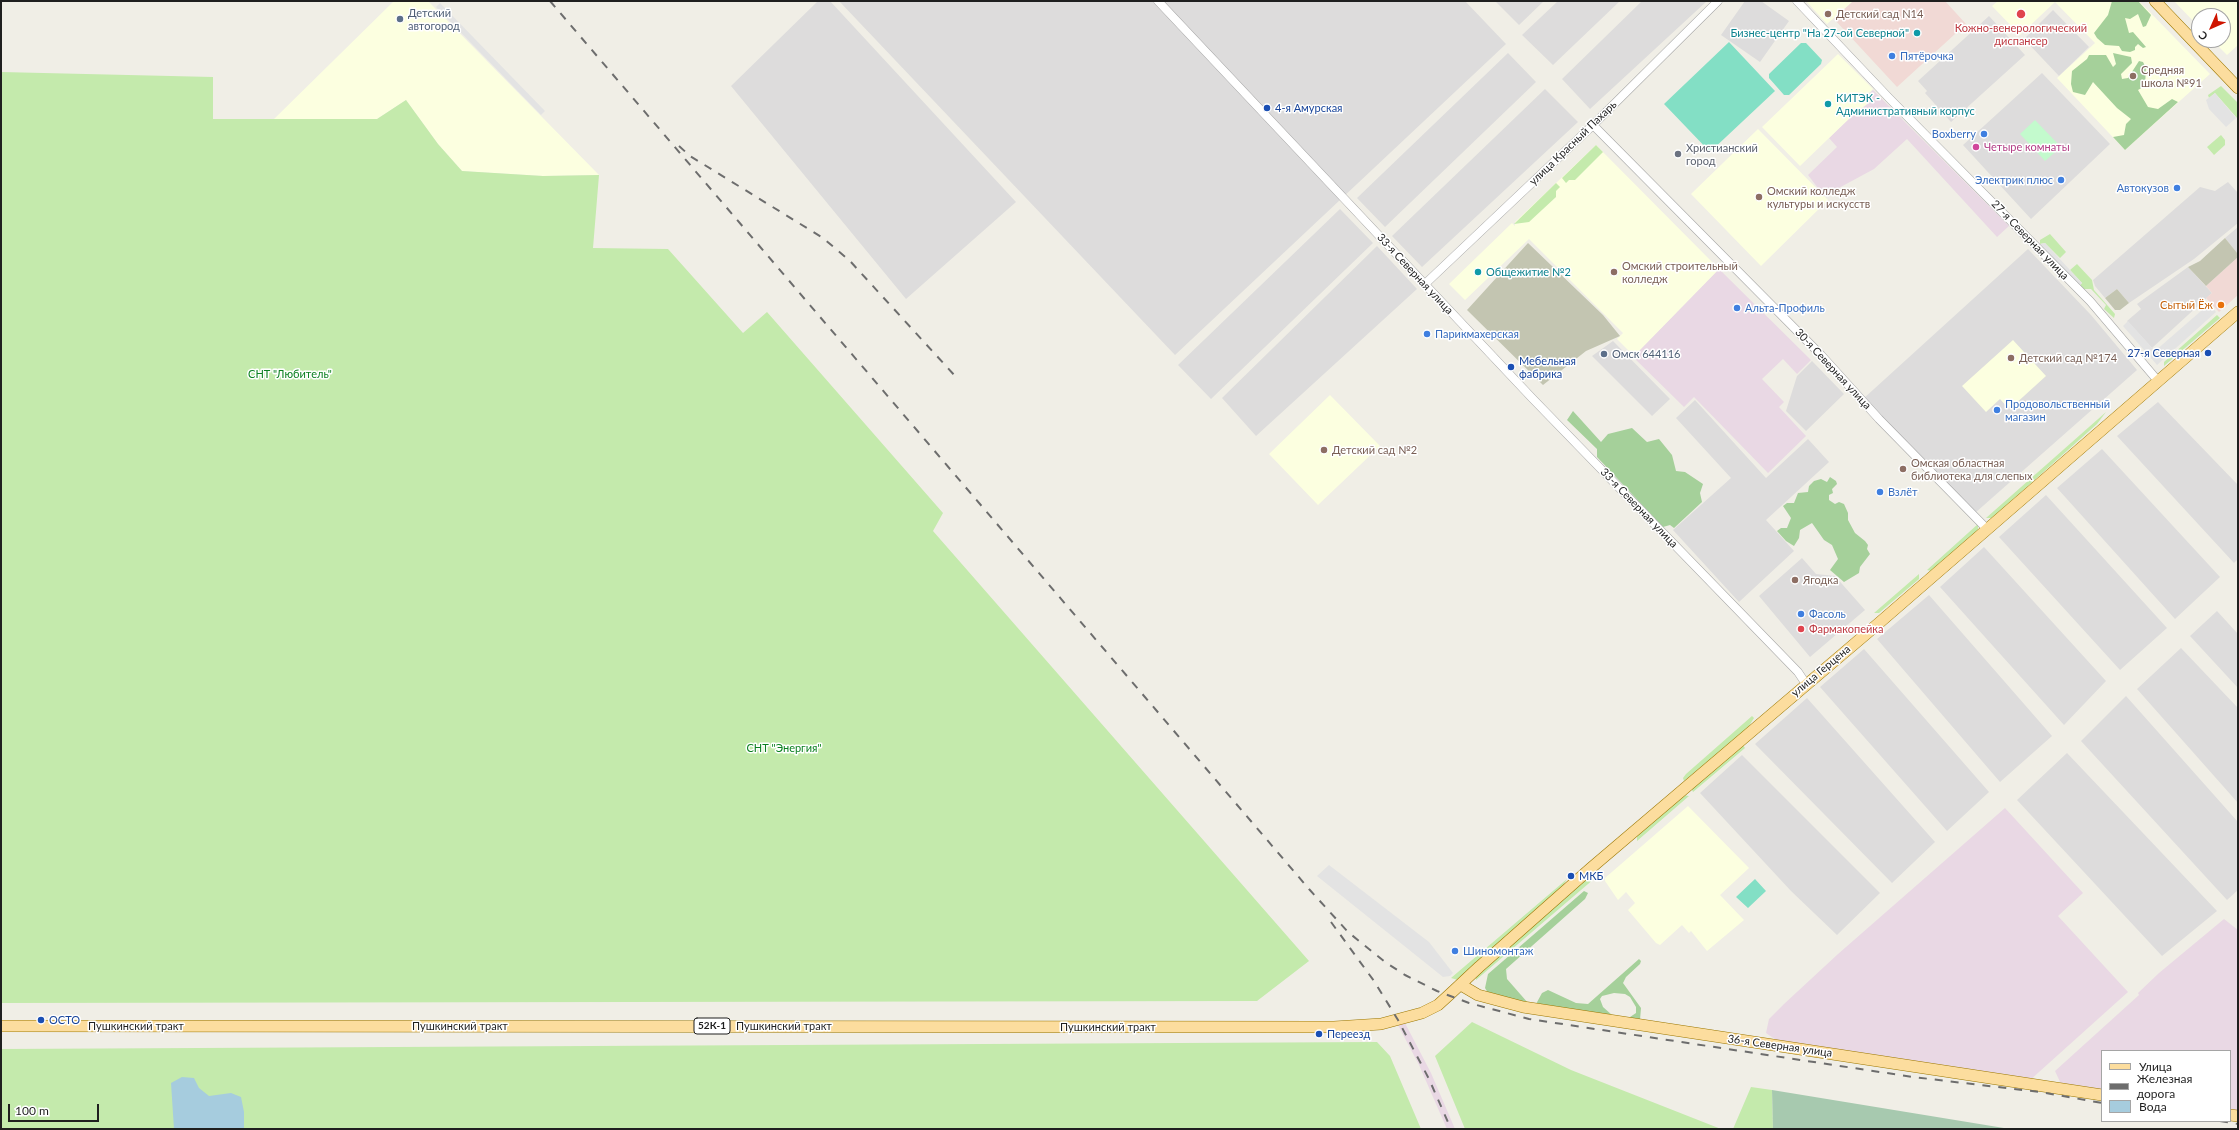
<!DOCTYPE html>
<meta charset="utf-8">
<style>
body{margin:0}
#map{position:relative;width:2239px;height:1130px;overflow:hidden;background:#f0eee6;font-family:Lato,sans-serif}
canvas{display:block}
.frame{position:absolute;inset:0;border:2px solid #1f1f1f;pointer-events:none}
.legend{position:absolute;left:2101px;top:1050px;width:130px;height:72px;box-sizing:border-box;background:#fff;border:1px solid #a5a5a5;margin:0;padding:5px 7px;list-style:none;font-size:12px;color:#1f1f1f}
.legend li{display:flex;align-items:center;gap:8px;height:20px}
.legend b{width:20px;border:1px solid #a5a5a5}
.north{position:absolute;left:2191px;top:8px;width:40px;height:40px;box-sizing:border-box;background:#fff;border:1px solid #a5a5a5;border-radius:50%;rotate:225deg;font-size:11px;font-weight:700;line-height:16px;text-align:center;color:#1f1f1f}
.north::after{content:'';display:block;margin:auto;width:14px;height:18px;background:#cf1400;clip-path:polygon(50% 0,100% 100%,50% 72%,0 100%)}
.scale{position:absolute;left:8px;top:1104px;width:91px;height:18px;box-sizing:border-box;border:2px solid #1f1f1f;border-top:0;padding-left:5px;font-size:12px;line-height:14px;white-space:nowrap;color:#1f1f1f;-webkit-text-stroke:3px #fff;paint-order:stroke}
</style>
<div id="map">
<canvas width="2239" height="1130"></canvas>
<div class="frame"></div>
<ul class="legend">
<li><b style="height:5px;background:#fcdd9e"></b>Улица</li>
<li><b style="height:5px;background:#6d6d6d"></b>Железная дорога</li>
<li><b style="height:11px;background:#a6ccde"></b>Вода</li>
</ul>
<div class="north">С</div>
<div class="scale">100 m</div>
</div>
<script>
const c = document.querySelector('canvas').getContext('2d');
c.lineJoin = 'round';
function paint(path, color) { c.fillStyle = color; c.fill(path, 'evenodd'); }
const shape = rows => new Path2D(rows.map(r => 'M' + r).join(''));
function strokePath(path, color, width, dash) { c.strokeStyle = color; c.lineWidth = width; c.lineCap = dash ? 'butt' : 'round'; c.setLineDash(dash || []); c.stroke(path); }
function drawText(font, color, halo, rows, align = 'center') {
  c.font = font + ' Lato,sans-serif'; c.lineWidth = 3; c.setLineDash([]); c.textBaseline = 'middle'; c.strokeStyle = halo; c.fillStyle = color; for (const [text, x, y, turn = 0] of rows) {
    c.save(); c.translate(x, y); c.rotate((+turn || 0) * Math.PI / 180); c.textAlign = isNaN(turn) ? turn : align; if (halo) c.strokeText(text, 0, 0); c.fillText(text, 0, 0); c.restore();
  }
}
const residential = shape([
 [818,1,830,1,1016,202,906,299,731,86],
 [839,1,1465,1,1506,44,1175,355],
 [1495,1,1544,1,1519,25],
 [1558,1,1620,1,1553,65,1522,35],
 [1642,1,1707,1,1590,109,1562,79],
 [1745,1,1761,1,1789,21,1760,62,1721,35],
 [2053,10,2089,47,2059,76,2024,39],
 [1989,16,2025,55,1951,122,1925,93,1927,91,1918,81],
 [1508,53,1536,82,1385,227,1357,198],
 [2042,73,2110,144,2031,219,1963,145],
 [1545,89,1578,122,1422,267,1392,236],
 [2228,182,2238,193,2238,223,2194,259,2129,303,2117,289,2105,298,2095,286,2093,280,2200,187,2215,191],
 [1340,209,1373,243,1211,399,1178,365],
 [2238,227,2238,254,2225,238],
 [1377,246,1417,289,1256,436,1222,398],
 [2028,249,2091,315,2137,370,1975,513,1863,399],
 [2188,267,2212,293,2152,348,2127,321,2141,309,2137,304],
 [1613,341,1670,399,1652,416,1592,356],
 [1812,361,1844,394,1806,431,1786,411,1797,376],
 [1695,400,1766,478,1808,439,1829,462,1766,520,1794,551,1739,602,1673,530,1731,478,1676,418],
 [2158,402,2238,485,2238,559,2234,563,2117,436],
 [2102,449,2220,577,2175,619,2057,488],
 [2046,495,2167,628,2120,670,1999,537],
 [1984,547,2106,681,2064,725,1940,587],
 [1802,558,1816,574,1835,576,1865,610,1810,657,1759,596],
 [1929,595,2052,736,2000,782,1877,639],
 [2217,611,2238,634,2238,688,2190,636],
 [2181,648,2238,708,2238,803,2137,689],
 [1864,649,1989,792,1947,831,1820,687],
 [2126,696,2238,822,2238,890,2227,900,2081,741],
 [1807,698,1935,842,1892,883,1755,744],
 [2067,753,2217,911,2162,956,2017,800],
 [1742,755,1880,893,1837,935,1791,891,1700,793]
]);
const commercial = shape([
 [1853,1,1945,1,1966,24,1897,87,1834,19,1833,20],
 [2238,257,2238,295,2219,312,2206,298,2212,293,2206,286]
]);
const industrial = shape([
 [1873,90,2009,226,1997,237,1907,139,1874,169,1824,196,1808,175,1837,147,1829,138,1854,114,1872,101,1867,96],
 [1719,269,1811,360,1797,374,1783,359,1762,379,1784,402,1779,407,1806,436,1768,473,1694,397,1684,407,1633,357],
 [2005,808,2083,893,2058,916,2128,992,2029,1081,1776,1040,1766,1033,1769,1019,1784,1004,1838,954],
 [2224,919,2238,930,2238,1113,2230,1112,2230,1051,2102,1051,2102,1092,2061,1084,2055,1071,2139,995,2138,993,2159,973],
 [1405,1023,1431,1073,1455,1129,1447,1129,1419,1065,1398,1025]
]);
const education = shape([
 [394,1,428,1,599,175,543,176,462,171,438,144,406,100,377,119,273,120],
 [1806,1,1853,1,1827,24],
 [1998,1,2139,1,2210,74,2125,150,2057,78,2095,43,2055,2,2020,35,1992,6],
 [2174,1,2238,1,2238,45,2227,55,2212,40,2223,40,2223,16,2199,16,2199,27],
 [1838,54,1873,89,1867,95,1872,100,1855,113,1800,166,1762,127],
 [1758,129,1828,200,1761,266,1691,194],
 [1596,145,1719,269,1634,356,1617,339,1623,333,1529,239,1465,300,1449,284,1512,223,1515,226,1515,222],
 [2013,340,2046,376,2013,406,2011,405,2008,408,2000,399,1986,412,1962,386],
 [1330,395,1380,446,1318,505,1269,454],
 [1688,806,1749,868,1720,895,1744,920,1707,951,1691,931,1689,933,1682,925,1660,945,1656,943,1628,910,1635,903,1626,892,1618,900,1605,881,1605,878]
]);
const construction = shape([
 [2225,238,2238,254,2238,257,2206,286,2188,267,2200,261],
 [1528,243,1603,315,1620,336,1586,351,1543,385,1467,310],
 [2117,289,2129,303,2120,310,2115,310,2105,298]
]);
const grass = shape([
 [1,72,213,77,213,119,377,119,406,100,438,144,462,171,543,176,599,175,593,248,668,249,743,333,767,312,943,513,933,531,1309,961,1257,1001,1,1003],
 [2221,86,2238,103,2237,118,2215,93,2209,98,2208,95],
 [2221,135,2225,140,2225,145,2214,155,2207,147],
 [1596,145,1603,152,1575,180,1569,180,1566,183,1562,178],
 [1556,183,1560,187,1556,191,1556,197,1529,222,1514,224],
 [2050,234,2066,252,2060,258,2045,243,2040,244,2040,240],
 [2077,264,2092,280,2094,290,2115,314,2114,318,2104,309,2106,305,2091,289,2082,289,2079,286,2082,283,2070,270],
 [2217,315,2220,318,2164,366,2164,362],
 [2106,412,2097,424,1992,518,1986,518],
 [1978,524,1978,530,1931,571,1927,570],
 [1919,574,1919,579,1879,613,1874,613],
 [1752,716,1754,718,1747,729,1684,781,1683,778,1686,774],
 [1742,744,1745,748,1693,792,1691,788],
 [1683,795,1689,796,1637,841,1637,833],
 [1592,875,1595,878,1476,980,1476,976,1587,876],
 [1567,879,1560,890,1458,980,1451,978],
 [1472,1022,1571,1070,1721,1129,1465,1129,1435,1056],
 [1377,1042,1390,1056,1421,1129,1,1129,1,1049],
 [1751,1087,1772,1090,1773,1129,1733,1129]
]);
const forest = shape([
 [2112,1,2138,1,2151,15,2146,26,2143,27,2138,14,2130,19,2125,18,2129,33,2133,32,2146,47,2143,48,2138,44,2135,47,2135,50,2130,52,2122,51,2119,46,2105,45,2097,38,2094,33,2108,15],
 [2113,53,2131,57,2132,63,2121,74,2122,79,2128,78,2139,61,2143,62,2146,68,2145,86,2138,90,2148,107,2158,109,2172,99,2178,102,2125,150,2113,137,2124,135,2126,124,2131,119,2117,108,2093,82,2085,95,2073,92,2071,84,2072,71,2087,59,2089,55,2106,55,2113,67,2116,64],
 [1573,411,1601,442,1608,434,1632,428,1647,442,1659,439,1672,455,1676,471,1685,472,1703,484,1700,493,1702,502,1674,528,1670,525,1663,527,1597,457,1597,449,1567,420],
 [1830,477,1836,481,1837,484,1832,489,1833,493,1829,495,1829,500,1835,504,1839,502,1844,504,1848,513,1848,520,1855,533,1865,541,1868,545,1867,549,1870,554,1860,567,1859,573,1844,582,1830,570,1838,559,1832,545,1824,540,1812,523,1800,530,1799,538,1794,546,1786,541,1777,531,1781,528,1787,528,1791,518,1783,506,1787,503,1794,503,1798,493,1808,492,1809,486,1814,481,1821,479,1827,482],
 [1584,891,1588,893,1585,899,1506,969,1507,979,1528,1003,1488,993,1485,988,1488,974],
 [1639,959,1641,961,1640,964,1626,977,1623,983,1641,1008,1640,1020,1627,1019,1636,1013,1636,1007,1630,997,1625,994,1614,993,1602,996,1600,999,1603,1007,1612,1015,1612,1017,1536,1004,1542,993,1548,990,1576,1003,1588,1004]
]);
const cemetery = shape([
 [1772,1090,2010,1129,1773,1129]
]);
const park = shape([
 [2035,120,2061,147,2045,161,2020,134]
]);
const pitch = shape([
 [1729,42,1775,91,1710,152,1664,104],
 [1801,43,1806,43,1822,60,1821,64,1789,95,1784,95,1769,78,1769,74],
 [1755,879,1766,891,1748,908,1736,897]
]);
const parking = shape([
 [440,3,545,111,541,115,436,7],
 [2215,93,2236,118,2226,127,2209,109,2206,100],
 [2045,243,2082,283,2079,286,2040,244],
 [2209,304,2216,312,2157,365,2123,326,2128,321,2155,351],
 [1329,865,1429,942,1453,973,1450,976,1443,977,1317,876]
]);
const water = shape([
 [182,1077,194,1078,199,1088,209,1096,231,1093,241,1097,244,1112,244,1129,174,1129,171,1083]
]);
const minor = shape([
 [1158,1,1532,398,1798,672,1806,684],
 [1797,1,1889,98,2090,301,2158,381],
 [1593,125,1821,355,1879,419,1987,529],
 [1425,284,1593,125,1718,1]
]);
const major = shape([
 [2155,1,2238,88],
 [1461,985,1478,995,1523,1007,2102,1095],
 [1,1026,1334,1027,1381,1024,1422,1013,1438,1005,1449,995,1479,967,1591,868,1879,623,2238,312],
 [2230,1115,2238,1116]
]);
const rail = shape([
 [550,1,1309,889,1348,932,1385,962,1405,975,1437,991,1469,1003,1529,1019,1913,1077,2040,1092,2102,1103],
 [679,146,690,156,823,238,850,261,956,377],
 [1331,922,1374,981,1398,1020,1429,1079,1451,1129],
 [2220,1121,2238,1124]
]);
const markers = [
 [1828,14,4,"#8d6e63"],
 [2021,14,5,"#e0444e"],
 [400,19,4,"#5c6f8a"],
 [1917,33,4,"#0f9aa8"],
 [1892,56,4,"#3f7fe0"],
 [2133,76,4,"#8d6e63"],
 [1828,104,4,"#0f9aa8"],
 [1267,108,4,"#1a4fb4"],
 [1984,134,4,"#3f7fe0"],
 [1976,147,4,"#d1479c"],
 [1678,154,4,"#6b7280"],
 [2061,180,4,"#3f7fe0"],
 [2177,188,4,"#3f7fe0"],
 [1759,197,4,"#8d6e63"],
 [1478,272,4,"#0f9aa8"],
 [1614,272,4,"#8d6e63"],
 [2221,305,4,"#e8710a"],
 [1737,308,4,"#3f7fe0"],
 [1427,334,4,"#3f7fe0"],
 [2208,353,4,"#1a4fb4"],
 [1604,354,4,"#5c6f8a"],
 [2011,358,4,"#8d6e63"],
 [1511,367,4,"#1a4fb4"],
 [1997,410,4,"#3f7fe0"],
 [1324,450,4,"#8d6e63"],
 [1903,469,4,"#8d6e63"],
 [1880,492,4,"#3f7fe0"],
 [1795,580,4,"#8d6e63"],
 [1801,614,4,"#3f7fe0"],
 [1801,629,4,"#e0444e"],
 [1571,876,4,"#1a4fb4"],
 [1455,951,4,"#3f7fe0"],
 [41,1020,4,"#1a4fb4"],
 [1319,1034,4,"#1a4fb4"]
];
const shields = [
 [712,1026,36]
];
const shieldNames = [
 ["52К-1",712,1026]
];
const serviceNames = [
 ["Детский",408,13],
 ["автогород",408,26],
 ["Омск 644116",1612,354]
];
const educationNames = [
 ["Детский сад N14",1836,14],
 ["Средняя",2141,70],
 ["школа №91",2141,83],
 ["Омский колледж",1767,191],
 ["культуры и искусств",1767,204],
 ["Омский строительный",1622,266],
 ["колледж",1622,279],
 ["Детский сад №174",2019,358],
 ["Детский сад №2",1332,450],
 ["Омская областная",1911,463],
 ["библиотека для слепых",1911,476],
 ["Ягодка",1803,580]
];
const healthNames = [
 ["Кожно-венерологический",2021,28],
 ["диспансер",2021,41],
 ["Фармакопейка",1809,629,"left"]
];
const cultureNames = [
 ["Бизнес-центр \"На 27-ой Северной\"",1909,33,"right"],
 ["КИТЭК -",1836,98],
 ["Административный корпус",1836,111],
 ["Общежитие №2",1486,272]
];
const shopNames = [
 ["Пятёрочка",1900,56],
 ["Boxberry",1976,134,"right"],
 ["Электрик плюс",2053,180,"right"],
 ["Автокузов",2169,188,"right"],
 ["Альта-Профиль",1745,308],
 ["Парикмахерская",1435,334],
 ["Продовольственный",2005,404],
 ["магазин",2005,417],
 ["Взлёт",1888,492],
 ["Фасоль",1809,614],
 ["Шиномонтаж",1463,951]
];
const transitNames = [
 ["4-я Амурская",1275,108],
 ["27-я Северная",2200,353,"right"],
 ["Мебельная",1519,361],
 ["фабрика",1519,374],
 ["МКБ",1579,876],
 ["ОСТО",49,1020],
 ["Переезд",1327,1034]
];
const streetNames = [
 ["улица Красный Пахарь",1573,143,-44],
 ["27-я Северная улица",2030,240,46],
 ["33-я Северная улица",1415,274,47],
 ["30-я Северная улица",1833,369,47],
 ["33-я Северная улица",1639,508,46],
 ["улица Герцена",1821,671,-40],
 ["Пушкинский тракт",136,1026],
 ["Пушкинский тракт",460,1026],
 ["Пушкинский тракт",784,1026],
 ["Пушкинский тракт",1108,1027],
 ["36-я Северная улица",1780,1046,8]
];
const hotelNames = [
 ["Четыре комнаты",1984,147]
];
const worshipNames = [
 ["Христианский",1686,148],
 ["город",1686,161]
];
const foodNames = [
 ["Сытый Ёж",2213,305]
];
const parkNames = [
 ["СНТ \"Любитель\"",290,374],
 ["СНТ \"Энергия\"",784,748]
];
paint(residential, '#dddcdc');
paint(commercial, '#f1d9d5');
paint(industrial, '#e9d8e4');
paint(education, '#fcffe0');
paint(construction, '#c3c5b1');
paint(grass, '#c4eaac');
paint(forest, '#a5d09a');
paint(cemetery, '#a7c9af');
paint(park, '#c3facd');
paint(pitch, '#83dfc5');
paint(parking, '#e3e3e3');
paint(water, '#a6ccde');
strokePath(minor, '#a6a6a6', 9);
strokePath(major, '#9b7700', 12);
strokePath(minor, '#fff', 8);
strokePath(major, '#fcdd9e', 11);
strokePath(rail, '#6d6d6d', 2, [8, 8]);
for (const [x, y, r, color] of markers) { const dot = new Path2D(); dot.arc(x, y, r, 0, 2 * Math.PI); c.fillStyle = color; c.fill(dot); strokePath(dot, '#fff', 1.5); }
for (const [x, y, w] of shields) { const box = new Path2D(); box.roundRect(x - w / 2, y - 8, w, 16, 3); c.fillStyle = '#fff'; c.fill(box); strokePath(box, '#1f1f1f', 1); }
drawText('bold 10px', '#1f1f1f', null, shieldNames);
drawText('11px', '#4e5e75', '#fff', serviceNames, 'left');
drawText('11px', '#785e54', '#fff', educationNames, 'left');
drawText('11px', '#be3a42', '#fff', healthNames);
drawText('11px', '#0d838f', '#fff', cultureNames, 'left');
drawText('11px', '#366cbe', '#fff', shopNames, 'left');
drawText('11px', '#164399', '#fff', transitNames, 'left');
drawText('11px', '#1f1f1f', '#fff', streetNames);
drawText('11px', '#b23c85', '#fff', hotelNames, 'left');
drawText('11px', '#5b616d', '#fff', worshipNames, 'left');
drawText('11px', '#c56008', '#fff', foodNames, 'right');
drawText('11px', '#0b8020', '#fff', parkNames);
</script>
